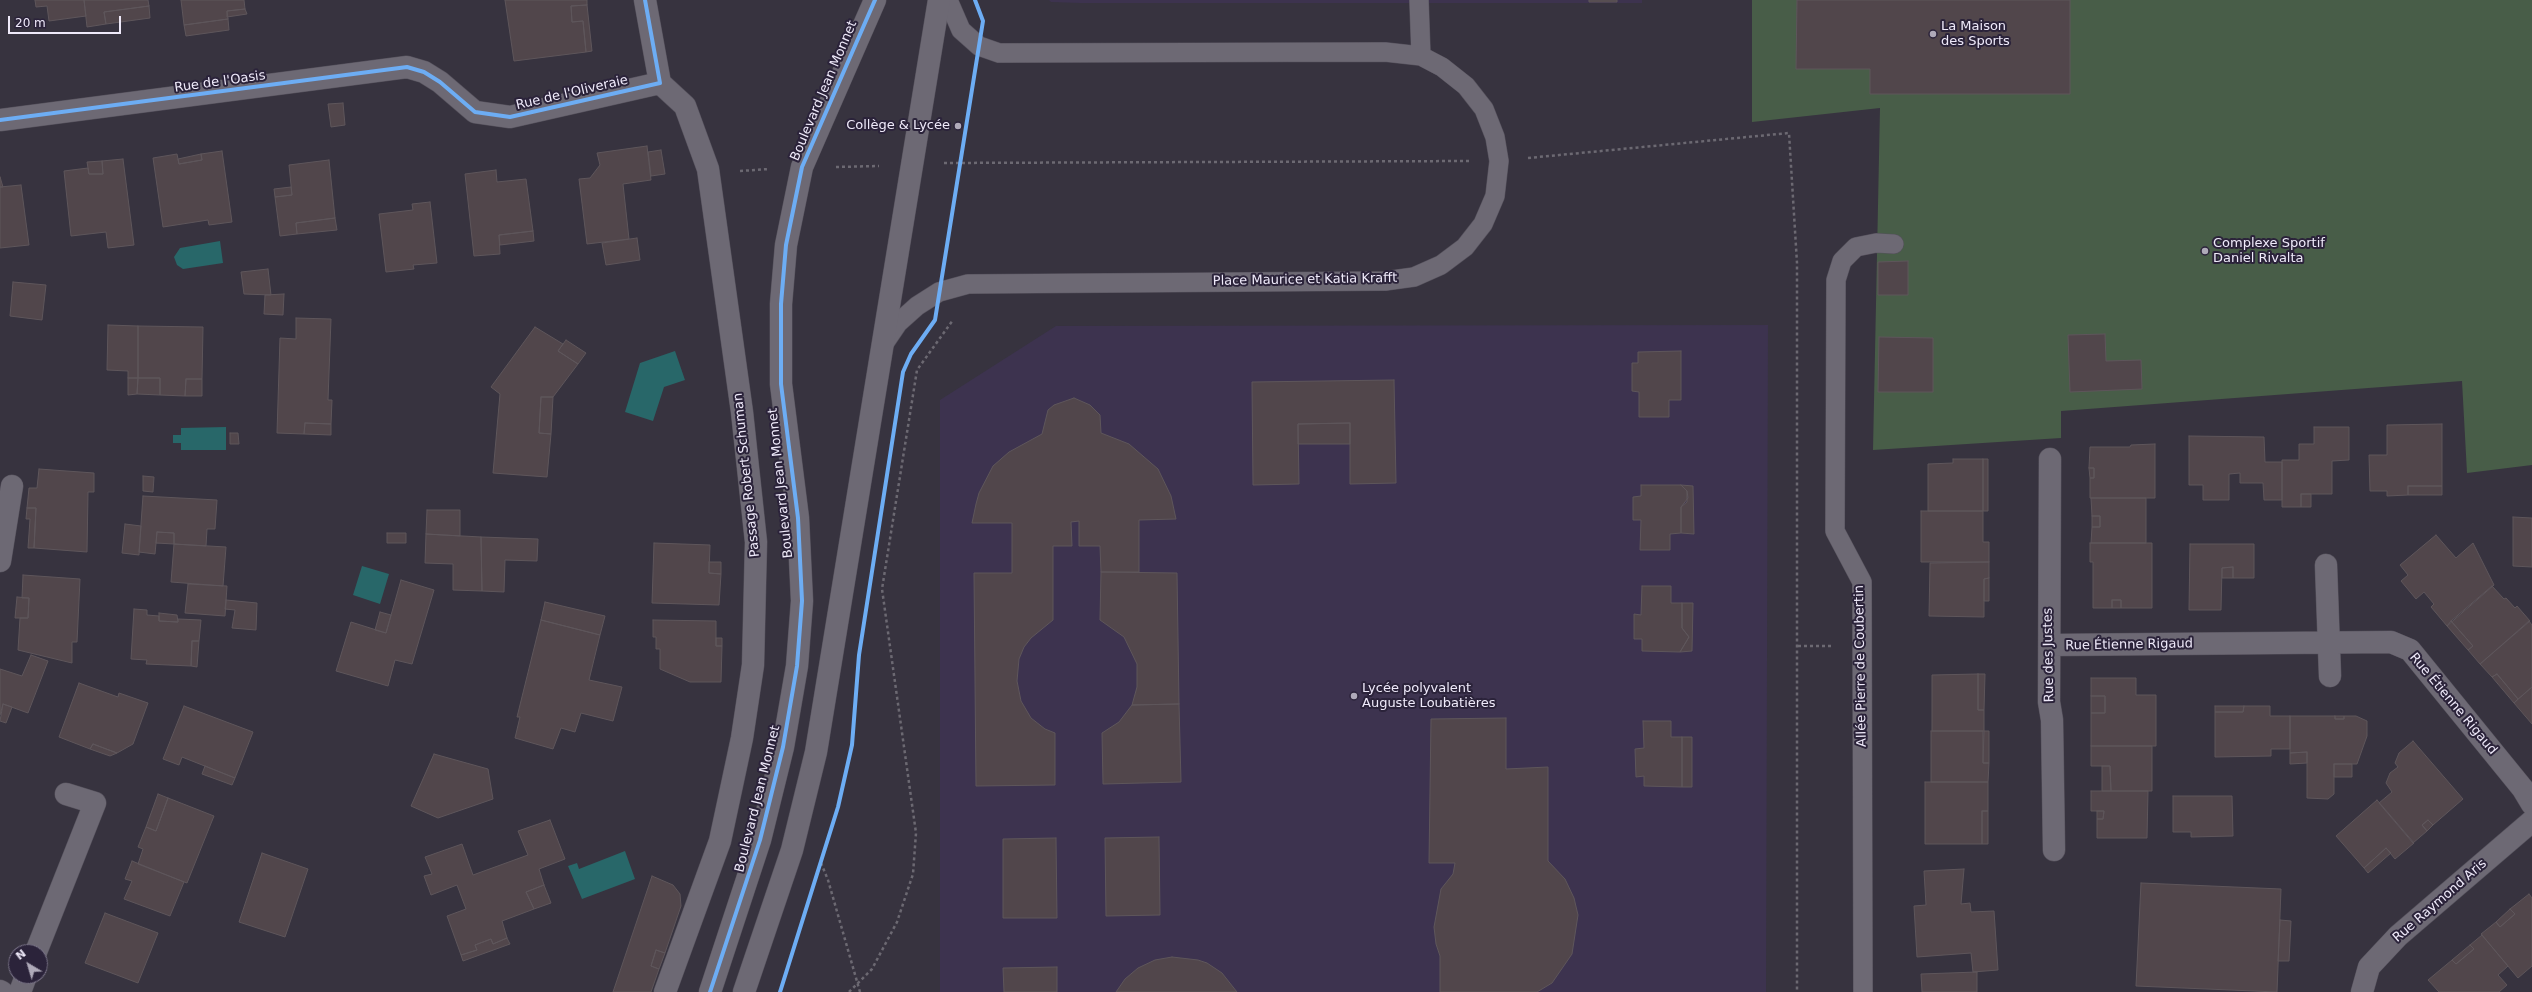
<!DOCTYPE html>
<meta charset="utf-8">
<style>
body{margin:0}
#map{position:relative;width:2532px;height:992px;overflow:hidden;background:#37333f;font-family:"DejaVu Sans",sans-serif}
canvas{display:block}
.north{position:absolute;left:8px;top:944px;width:40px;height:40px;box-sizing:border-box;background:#2b233a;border:1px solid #797387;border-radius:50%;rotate:322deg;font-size:11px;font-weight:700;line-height:16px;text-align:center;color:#efeafa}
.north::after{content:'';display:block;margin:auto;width:14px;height:18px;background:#afaab9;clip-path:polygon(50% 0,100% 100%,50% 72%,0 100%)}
.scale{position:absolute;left:8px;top:16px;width:113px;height:18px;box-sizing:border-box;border:2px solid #efeafa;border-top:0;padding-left:5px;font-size:12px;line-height:14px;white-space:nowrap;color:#efeafa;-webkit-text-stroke:3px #2b233a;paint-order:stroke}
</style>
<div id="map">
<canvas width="2532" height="992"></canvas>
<div class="north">N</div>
<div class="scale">20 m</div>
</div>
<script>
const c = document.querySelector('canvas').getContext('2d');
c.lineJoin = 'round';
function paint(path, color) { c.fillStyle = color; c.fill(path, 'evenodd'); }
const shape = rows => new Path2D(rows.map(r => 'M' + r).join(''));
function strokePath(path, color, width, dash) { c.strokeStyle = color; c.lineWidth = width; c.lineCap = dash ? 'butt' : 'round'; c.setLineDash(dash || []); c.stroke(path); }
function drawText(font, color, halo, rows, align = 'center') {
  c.font = font + ' "DejaVu Sans",sans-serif'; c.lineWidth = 4; c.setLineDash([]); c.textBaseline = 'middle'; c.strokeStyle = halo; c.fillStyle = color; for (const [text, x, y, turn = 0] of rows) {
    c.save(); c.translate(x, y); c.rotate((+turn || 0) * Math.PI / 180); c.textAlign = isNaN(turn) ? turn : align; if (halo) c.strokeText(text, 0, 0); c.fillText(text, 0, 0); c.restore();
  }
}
const built = shape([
 [1049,0,1642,0,1642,3,1080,3,1051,2],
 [1768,325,1766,992,940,992,940,400,1056,326]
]);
const green = shape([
 [1752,0,2532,0,2532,465,2467,473,2462,381,2061,411,2061,438,1873,450,1880,108,1752,122]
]);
const water = shape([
 [220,241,223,263,183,269,177,265,174,257,180,248],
 [675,351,685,380,664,387,653,421,625,412,640,363],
 [226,427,226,450,181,450,181,443,173,443,173,435,181,435,181,428],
 [362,566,389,574,380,604,353,595],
 [625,851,635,879,582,899,568,866,577,863,579,869]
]);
const building = shape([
 [35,0,84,0,86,16,49,21,47,6,36,7,35,0],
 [84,0,148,0,149,6,104,12,106,24,87,27,84,0],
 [181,0,244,0,245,9,227,11,228,19,184,25,181,0],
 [505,0,587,0,587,5,571,6,572,22,583,21,586,52,514,61,505,0],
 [1589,0,1617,0,1617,2,1589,2,1589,0],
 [1797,0,2070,0,2070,94,1870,94,1870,69,1796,69,1797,0],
 [587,5,592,51,586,52,583,21,572,22,571,6,587,5],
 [149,6,150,18,106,24,104,12,149,6],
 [245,9,247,14,227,17,227,11,245,9],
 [228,19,229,30,186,36,184,25,228,19],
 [343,103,345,125,331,127,328,104,343,103],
 [647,146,651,180,623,184,629,239,587,244,579,179,590,178,600,165,597,153,647,146],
 [661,150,665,174,651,176,648,152,661,150],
 [222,151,232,222,209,225,208,220,163,227,153,158,177,154,179,164,202,160,201,154,222,151],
 [201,154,202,160,179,164,178,159,201,154],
 [123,159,134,245,108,248,106,232,71,236,64,171,88,168,89,174,103,174,102,161,123,159],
 [329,160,335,218,296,223,297,234,280,236,275,197,292,195,289,165,329,160],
 [102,161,103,174,89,174,87,162,102,161],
 [496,170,497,182,526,179,533,231,499,235,500,254,474,256,465,174,496,170],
 [0,177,3,187,0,187,0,177],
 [21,185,29,245,0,248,0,187,21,185],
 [291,187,292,195,275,197,274,189,291,187],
 [430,202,437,263,413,265,414,269,386,272,379,214,413,210,412,204,430,202],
 [335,218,337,230,297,234,296,223,335,218],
 [533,231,534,241,500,245,499,235,533,231],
 [637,238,640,260,606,265,602,243,637,238],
 [1908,261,1908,295,1878,295,1878,262,1908,261],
 [268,269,271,295,244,294,241,272,268,269],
 [13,282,46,285,42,320,10,316,13,282],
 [284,294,283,315,264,314,265,295,284,294],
 [296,318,331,319,328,400,332,400,331,424,305,423,304,434,277,433,280,338,296,339,296,318],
 [108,325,138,326,138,378,128,378,128,371,107,370,108,325],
 [138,326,203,327,202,379,186,379,185,396,160,395,160,378,138,378,138,326],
 [535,327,563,344,558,351,578,364,553,397,541,397,539,433,551,434,547,477,493,473,500,394,491,387,535,327],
 [2105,334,2106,361,2141,360,2142,389,2070,392,2068,335,2105,334],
 [1879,337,1933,338,1933,392,1878,392,1879,337],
 [566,340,586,353,578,364,558,351,566,340],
 [1681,351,1681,400,1669,400,1669,417,1639,417,1639,392,1632,391,1632,363,1638,363,1638,352,1681,351],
 [128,378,138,378,137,394,128,395,128,378],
 [138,378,160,378,160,395,137,394,138,378],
 [186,379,202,379,202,396,185,396,186,379],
 [1394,380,1396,483,1350,484,1350,423,1298,424,1299,484,1253,485,1252,382,1394,380],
 [541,397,553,397,551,434,539,433,541,397],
 [1074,398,1090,405,1100,415,1101,433,1129,444,1158,469,1171,496,1176,519,1139,520,1139,572,1101,572,1100,546,1079,546,1079,521,1071,522,1072,546,1053,546,1053,620,1031,638,1024,647,1019,659,1017,681,1021,701,1031,718,1045,729,1055,733,1055,785,976,786,974,573,1012,573,1012,523,972,523,976,504,979,493,993,466,1009,452,1042,434,1048,410,1054,405,1074,398],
 [305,423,331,424,331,435,304,434,305,423],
 [1350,423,1350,444,1298,444,1298,424,1350,423],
 [2442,424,2442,486,2408,486,2408,495,2387,496,2387,491,2370,491,2369,455,2387,455,2387,425,2442,424],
 [2314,427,2349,427,2349,460,2332,461,2332,494,2301,494,2301,507,2282,507,2282,460,2299,460,2299,444,2314,444,2314,427],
 [230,433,238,433,239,444,230,444,230,433],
 [2189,436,2264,437,2265,462,2282,462,2282,500,2264,500,2263,483,2240,483,2240,473,2229,474,2229,500,2203,500,2203,485,2189,485,2189,436],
 [2155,444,2155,498,2090,498,2090,478,2094,478,2094,468,2089,468,2090,447,2130,447,2131,445,2155,444],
 [1953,459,1983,459,1983,511,1928,511,1928,464,1953,463,1953,459],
 [1983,459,1988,459,1988,511,1983,511,1983,459],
 [2089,468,2094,468,2094,478,2090,478,2089,468],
 [39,469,94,473,94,492,88,492,87,552,34,548,36,508,27,508,29,488,37,488,39,469],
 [143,476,154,477,153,492,143,491,143,476],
 [1641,485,1681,485,1687,491,1687,502,1681,507,1681,533,1670,534,1670,550,1640,550,1641,520,1633,520,1633,497,1641,496,1641,485],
 [1681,485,1693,486,1694,534,1681,533,1681,507,1688,498,1687,491,1681,485],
 [2408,486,2442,486,2442,495,2408,495,2408,486],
 [2301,494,2311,494,2311,507,2301,507,2301,494],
 [143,496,217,500,215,529,207,529,206,546,174,544,174,533,157,532,155,554,139,552,143,496],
 [2091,498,2146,498,2146,543,2091,543,2092,527,2100,527,2100,516,2092,516,2091,498],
 [27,508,36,508,34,548,28,548,30,519,26,519,27,508],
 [427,510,460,510,460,536,426,534,427,510],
 [1921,511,1983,511,1983,542,1989,542,1989,562,1921,562,1921,511],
 [2092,516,2100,516,2100,527,2092,527,2092,516],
 [2513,517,2532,518,2532,567,2513,566,2513,517],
 [125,524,141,526,139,555,122,553,125,524],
 [157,532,174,533,174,544,156,543,157,532],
 [387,533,406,533,406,543,387,543,387,533],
 [426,534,481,537,482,591,453,590,453,564,425,563,426,534],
 [2436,535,2456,558,2473,543,2494,585,2447,626,2431,607,2434,604,2424,592,2416,599,2401,581,2408,575,2400,565,2436,535],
 [481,537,538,539,537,561,505,560,504,592,482,591,481,537],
 [654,543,710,545,709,573,721,574,719,605,652,603,654,543],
 [2090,543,2152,543,2152,608,2121,608,2121,600,2112,600,2112,608,2093,608,2093,562,2090,562,2090,543],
 [174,544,226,547,223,586,171,582,174,544],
 [2190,544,2254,544,2254,578,2233,578,2233,567,2222,568,2221,610,2189,610,2190,544],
 [709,562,721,562,721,574,709,573,709,562],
 [1989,562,1989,578,1984,579,1984,617,1929,616,1930,563,1989,562],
 [2233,567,2233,578,2222,578,2222,568,2233,567],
 [1101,572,1177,573,1179,704,1132,705,1137,687,1137,664,1124,637,1100,620,1101,572],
 [23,575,80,579,77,642,72,642,72,663,18,650,20,618,28,618,29,598,22,598,23,575],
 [1989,578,1989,601,1984,601,1984,579,1989,578],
 [401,580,434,590,412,664,395,660,388,686,336,671,351,622,386,633,401,580],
 [188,584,227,586,225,616,185,613,188,584],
 [1642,586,1671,586,1671,603,1682,603,1682,628,1689,637,1680,652,1642,651,1642,639,1634,639,1634,614,1641,615,1642,586],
 [2492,586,2504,599,2506,598,2515,608,2517,606,2530,621,2480,664,2468,650,2473,646,2451,621,2492,586],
 [17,597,29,598,28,618,15,618,17,597],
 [226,600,257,603,256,630,232,628,235,610,225,609,226,600],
 [2112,600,2121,600,2121,608,2112,608,2112,600],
 [545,602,605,616,600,635,541,620,545,602],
 [1682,603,1693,603,1692,651,1680,652,1689,637,1682,628,1682,603],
 [134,609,147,610,147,615,159,616,159,621,178,622,178,619,201,620,199,641,192,641,191,666,146,664,147,660,131,659,134,609],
 [380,612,391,615,386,633,375,630,380,612],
 [159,613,177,615,178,622,159,621,159,613],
 [541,620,600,635,589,680,622,687,613,721,581,713,575,732,561,728,553,749,515,738,520,717,517,717,541,620],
 [653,620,716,621,716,646,722,646,721,682,690,682,660,669,660,649,656,649,656,637,653,637,653,620],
 [2451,621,2473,646,2468,650,2447,626,2451,621],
 [2529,621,2532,625,2532,687,2518,699,2497,674,2492,677,2480,664,2529,621],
 [716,638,722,638,722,646,716,646,716,638],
 [192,641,199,641,197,667,191,666,192,641],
 [31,655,48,661,28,713,3,704,0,715,0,669,22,676,31,655],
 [1978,674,1985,674,1984,710,1978,710,1978,674],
 [1978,674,1978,710,1984,710,1984,731,1932,731,1932,675,1978,674],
 [2497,674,2518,699,2514,703,2492,677,2497,674],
 [2091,678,2136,678,2136,695,2156,695,2156,746,2091,746,2091,713,2105,713,2105,696,2091,696,2091,678],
 [79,683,118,697,119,693,148,703,133,744,117,753,93,744,90,749,59,737,79,683],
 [2532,687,2532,724,2514,703,2532,687],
 [2091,696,2105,696,2105,713,2091,713,2091,696],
 [3,704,12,707,6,723,0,721,3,704],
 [1179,704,1181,782,1103,784,1102,733,1119,722,1132,705,1179,704],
 [184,706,253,732,235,778,182,757,179,765,163,759,184,706],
 [2215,706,2244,706,2243,712,2215,712,2215,706],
 [2244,706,2270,706,2270,716,2290,716,2290,749,2271,749,2271,756,2215,757,2215,712,2243,712,2244,706],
 [2290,716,2335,716,2335,719,2344,719,2344,716,2356,716,2367,721,2367,736,2357,764,2334,764,2334,794,2328,799,2307,798,2307,752,2290,753,2290,716],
 [2335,716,2344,716,2344,719,2335,719,2335,716],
 [1506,718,1506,769,1548,767,1548,861,1565,879,1574,898,1578,915,1572,954,1552,983,1537,992,1440,992,1440,956,1436,944,1434,927,1441,889,1453,874,1455,863,1429,863,1431,719,1506,718],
 [1643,721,1671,721,1671,737,1682,737,1682,787,1644,786,1644,776,1636,777,1635,749,1644,748,1643,721],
 [1931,731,1983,731,1983,763,1989,763,1988,782,1931,782,1931,731],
 [1984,731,1989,731,1989,763,1983,763,1984,731],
 [1682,737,1692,737,1692,787,1682,787,1682,737],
 [2413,741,2463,799,2433,825,2428,820,2422,825,2427,831,2413,843,2379,803,2392,792,2386,783,2390,773,2398,767,2395,763,2399,753,2413,741],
 [93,744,117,753,110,756,90,749,93,744],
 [2091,746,2152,746,2152,791,2111,791,2110,766,2091,766,2091,746],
 [2307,752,2307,763,2290,764,2290,753,2307,752],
 [434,754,488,769,493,799,438,818,411,806,434,754],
 [2334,764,2352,764,2352,777,2334,777,2334,764],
 [205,766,235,778,232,785,202,774,205,766],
 [2102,766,2110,766,2111,791,2102,791,2102,766],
 [1925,782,1988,782,1988,811,1982,811,1982,844,1925,844,1925,782],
 [2091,791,2148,791,2147,838,2097,838,2097,819,2103,819,2104,811,2091,811,2091,791],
 [158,794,168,798,156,831,146,827,158,794],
 [2173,796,2232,796,2233,836,2191,837,2191,832,2173,832,2173,796],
 [168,798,214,816,187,883,138,864,143,849,138,847,146,827,156,831,168,798],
 [2377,800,2414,843,2395,859,2386,848,2364,868,2336,836,2377,800],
 [1982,811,1988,811,1988,844,1982,844,1982,811],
 [2097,811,2104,811,2103,819,2097,819,2097,811],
 [550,820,565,859,539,869,544,885,526,892,534,909,502,921,507,938,493,944,491,939,475,945,477,950,461,955,447,916,466,909,457,885,431,895,424,876,432,874,425,857,462,844,473,875,528,855,518,831,550,820],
 [2428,820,2433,825,2427,831,2422,825,2428,820],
 [1159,837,1160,915,1106,916,1105,838,1159,837],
 [1056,838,1057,918,1003,918,1003,839,1056,838],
 [2386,848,2391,853,2368,873,2364,868,2386,848],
 [262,853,308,869,285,937,239,922,262,853],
 [132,861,184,882,170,916,124,899,132,881,125,879,132,861],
 [1964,869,1961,904,1970,903,1971,912,1994,911,1998,970,1973,972,1971,953,1917,957,1914,906,1926,905,1924,871,1964,869],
 [652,876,673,885,680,894,681,906,665,953,656,950,651,966,659,969,651,992,613,992,652,876],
 [2141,883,2281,889,2277,992,2136,986,2141,883],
 [544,885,551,903,534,909,526,892,544,885],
 [2529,894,2532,898,2532,966,2518,978,2481,934,2496,922,2500,927,2515,914,2510,909,2529,894],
 [2510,909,2515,914,2500,927,2496,922,2510,909],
 [105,913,158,933,138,983,85,963,105,913],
 [2280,920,2291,921,2289,961,2278,961,2280,920],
 [2482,935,2508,966,2498,975,2507,985,2499,992,2439,992,2428,980,2452,960,2456,964,2474,949,2470,945,2482,935],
 [507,938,510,944,463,961,461,955,477,950,475,945,491,939,493,944,507,938],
 [2470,945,2474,949,2456,964,2452,960,2470,945],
 [656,950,665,953,659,969,651,966,656,950],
 [1172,957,1198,960,1207,963,1222,973,1237,992,1116,992,1125,979,1138,968,1155,960,1172,957],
 [1057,967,1057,992,1004,992,1003,968,1057,967],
 [1977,972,1977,992,1922,992,1921,974,1977,972]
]);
const path = shape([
 [1528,158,1789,133,1797,263,1797,992],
 [944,163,1469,161],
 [836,167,879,166],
 [740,171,769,169],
 [1798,646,1833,646],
 [821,863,828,880,860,992],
 [849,992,872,969,897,922,913,874,916,833,882,589,917,370,953,320]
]);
const service = shape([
 [1419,0,1421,56],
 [883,345,898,323,917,306,939,292,968,284,1385,281,1414,277,1441,265,1465,247,1483,224,1495,196,1499,161,1495,137,1484,109,1466,86,1442,67,1421,56,1385,52,999,53,979,46,961,30,948,0],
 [1863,992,1862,582,1835,531,1836,280,1842,261,1856,247,1876,243,1894,244]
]);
const minor = shape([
 [660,83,685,106,708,169,742,412,756,542,753,665,742,738,720,841,665,992],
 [0,120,407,67,424,72,440,82,475,112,510,117,660,83,645,0],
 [2050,459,2049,702,2052,720,2054,850],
 [0,561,12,486],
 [2326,565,2330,676],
 [2050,645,2391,642,2410,650,2523,789,2532,804],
 [36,952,95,803,66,794],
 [0,991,2,992],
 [20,992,26,976],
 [2362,992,2369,967,2398,936,2532,821]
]);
const tertiary = shape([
 [710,992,760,840,783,747,797,666,802,601,798,518,781,384,781,304,786,245,802,167,875,0],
 [744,992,792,850,816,752,939,0]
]);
const cycleway = shape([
 [0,120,407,67,424,72,440,82,475,112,510,117,660,83,645,0],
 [710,992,760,840,783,747,797,666,802,601,798,518,781,384,781,304,786,245,802,167,875,0],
 [780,992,838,807,852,745,859,655,903,372,911,354,935,320,983,21,975,0]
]);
const markers = [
 [1933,34,4,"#afaab9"],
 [958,126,4,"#afaab9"],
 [2205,251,4,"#afaab9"],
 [1354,696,4,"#afaab9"]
];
const poiNames = [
 ["La Maison",1941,27],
 ["des Sports",1941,42],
 ["Collège & Lycée",950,126,"right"],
 ["Complexe Sportif",2213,244],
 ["Daniel Rivalta",2213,259],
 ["Lycée polyvalent",1362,689],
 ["Auguste Loubatières",1362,704]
];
const streetNames = [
 ["Rue de l'Oasis",220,82,-8],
 ["Boulevard Jean Monnet",824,91,-67],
 ["Rue de l'Oliveraie",572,93,-13],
 ["Place Maurice et Katia Krafft",1305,280,-1],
 ["Passage Robert Schuman",747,475,-96],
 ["Boulevard Jean Monnet",781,483,-96],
 ["Rue Étienne Rigaud",2129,645,-1],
 ["Rue des Justes",2049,655,-91],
 ["Allée Pierre de Coubertin",1861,666,-91],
 ["Rue Étienne Rigaud",2453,704,50],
 ["Boulevard Jean Monnet",758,799,-76],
 ["Rue Raymond Aris",2440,901,-41]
];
paint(built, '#3d334f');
paint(green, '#485d48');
paint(water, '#286769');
paint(building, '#51464b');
strokePath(building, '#5e565b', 1);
strokePath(service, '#55515c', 20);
strokePath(minor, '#55515c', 23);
strokePath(tertiary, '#55515c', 23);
strokePath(path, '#6c6972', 2.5, [3, 3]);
strokePath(service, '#6d6974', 19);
strokePath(minor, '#6d6974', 22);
strokePath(tertiary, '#6d6974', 22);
strokePath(cycleway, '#6dadf4', 4);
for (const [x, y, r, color] of markers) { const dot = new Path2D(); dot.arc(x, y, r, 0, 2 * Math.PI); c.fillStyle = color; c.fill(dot); strokePath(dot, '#2b233a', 1.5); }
drawText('13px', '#efeafa', '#2b233a', poiNames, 'left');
drawText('13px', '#efeafa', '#2b233a', streetNames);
</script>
